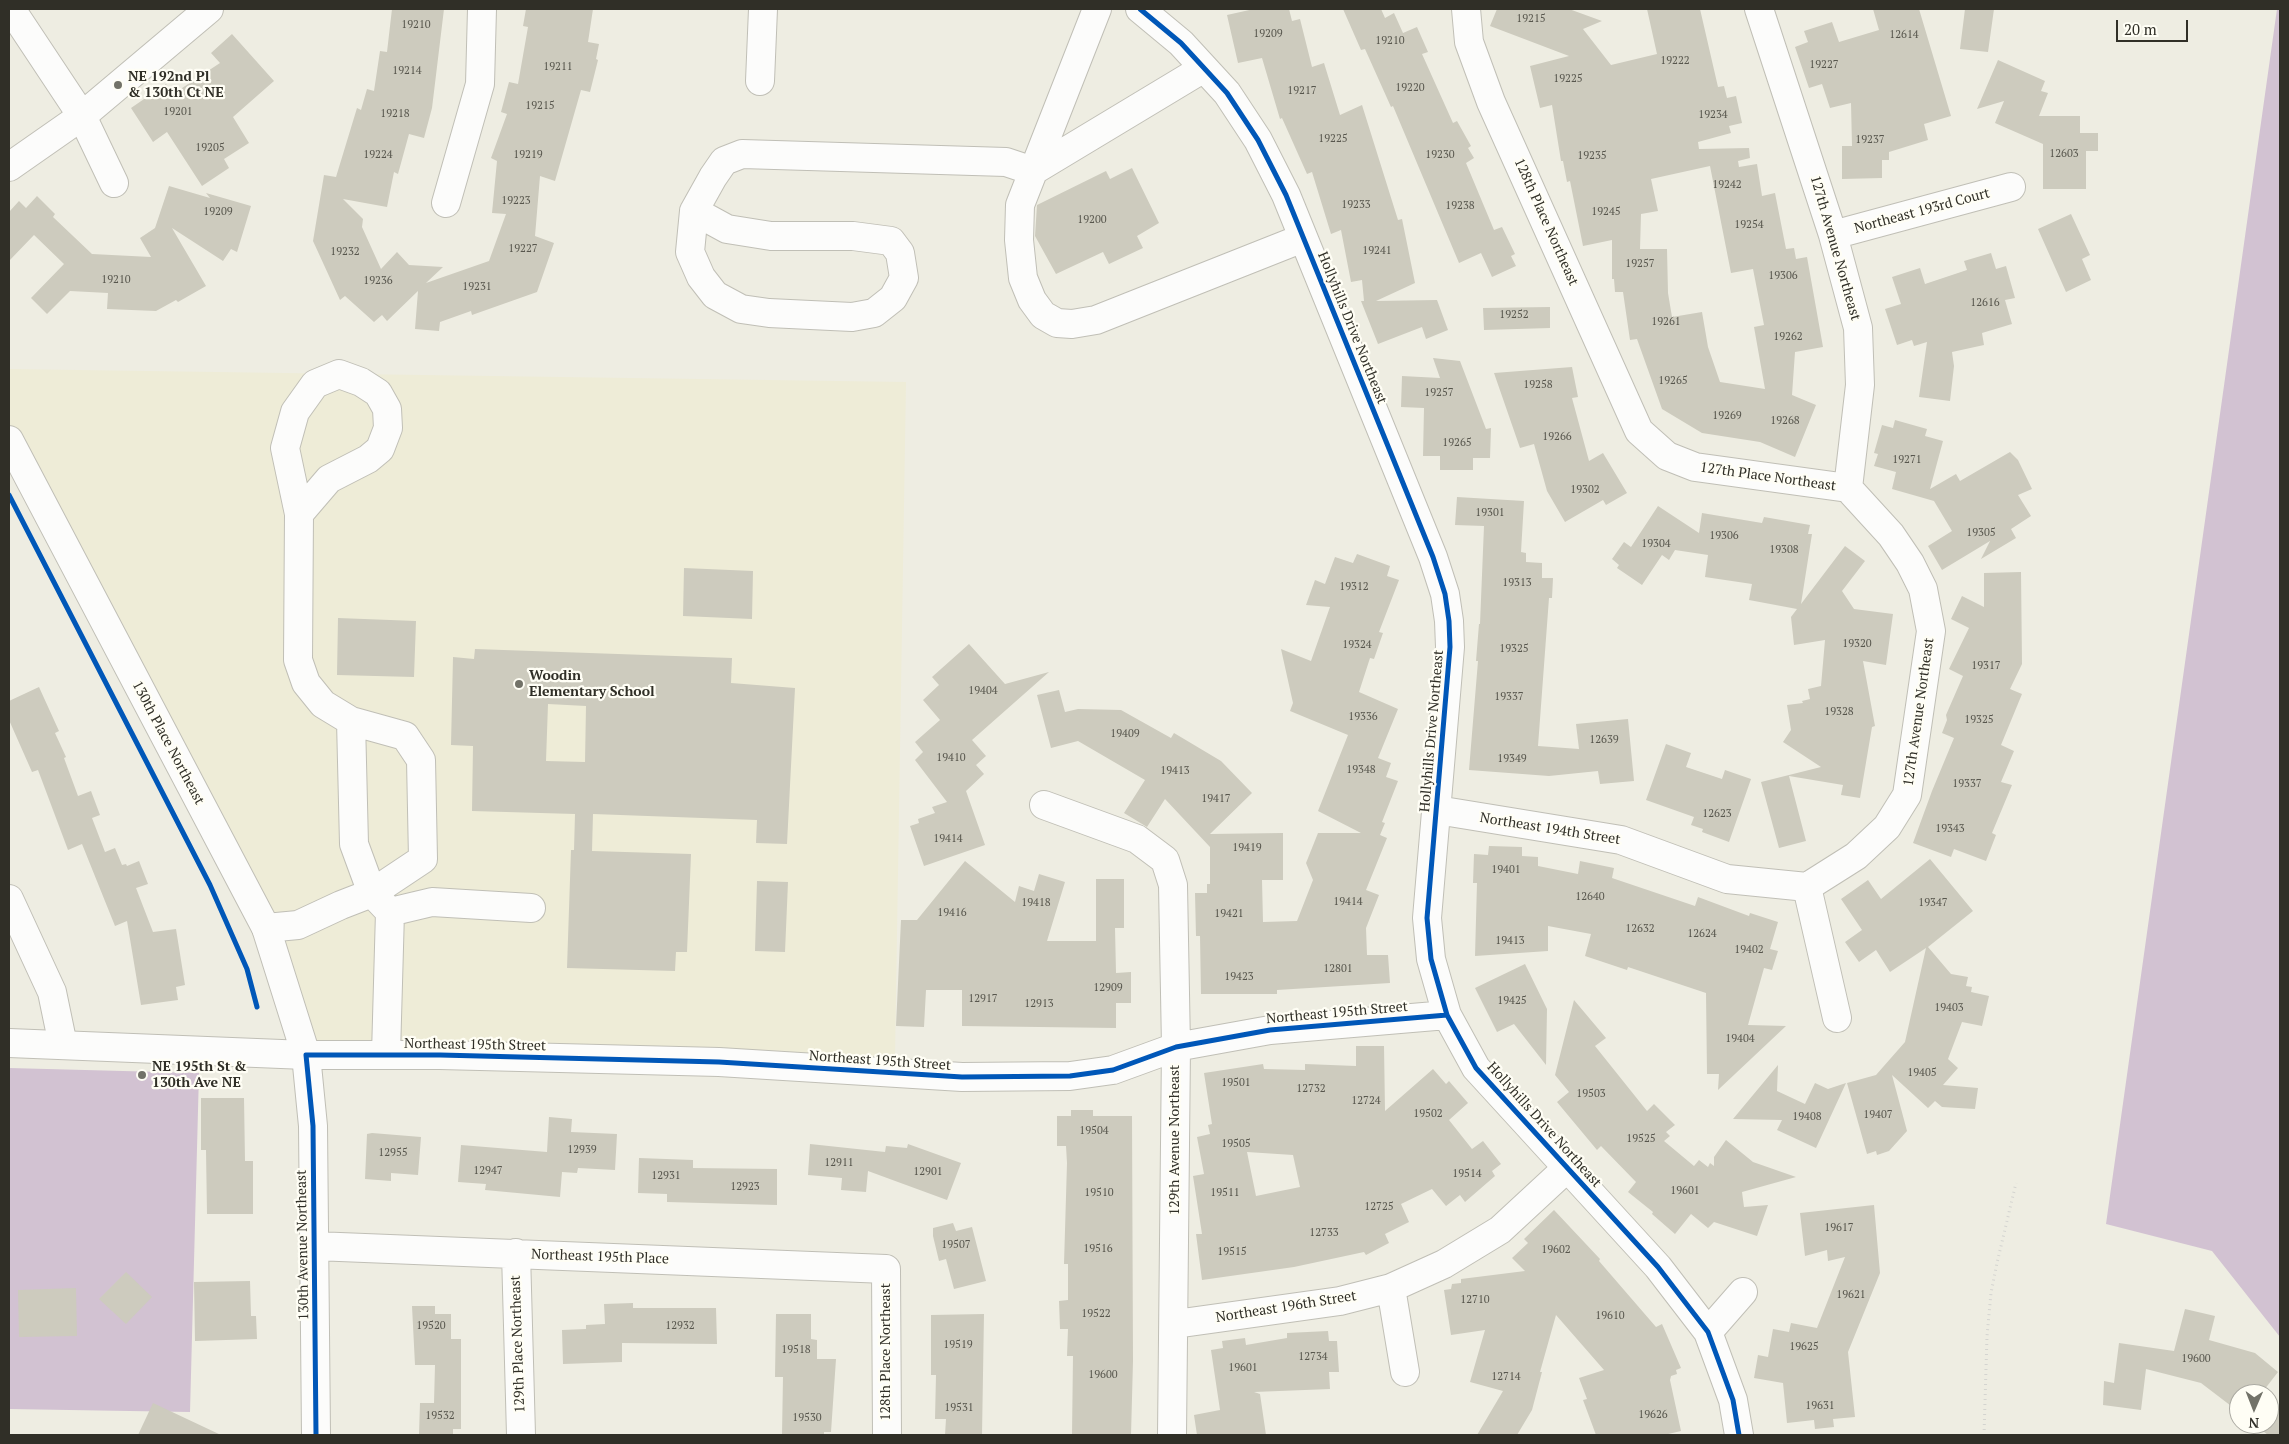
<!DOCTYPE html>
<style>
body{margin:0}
#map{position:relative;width:2289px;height:1444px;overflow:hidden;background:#eeede2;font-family:"PT Serif",serif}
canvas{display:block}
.frame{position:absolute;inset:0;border:10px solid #302f27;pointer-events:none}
.north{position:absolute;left:2229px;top:1384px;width:50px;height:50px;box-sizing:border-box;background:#fffef5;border:1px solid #acaba3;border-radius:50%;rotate:181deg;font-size:14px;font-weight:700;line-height:20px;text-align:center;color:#302f27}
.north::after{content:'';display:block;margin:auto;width:18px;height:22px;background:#727268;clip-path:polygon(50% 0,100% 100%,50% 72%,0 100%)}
.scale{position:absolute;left:2116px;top:20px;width:72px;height:22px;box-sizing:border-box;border:2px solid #302f27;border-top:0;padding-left:6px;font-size:15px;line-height:18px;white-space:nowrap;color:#302f27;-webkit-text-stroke:4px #fffef5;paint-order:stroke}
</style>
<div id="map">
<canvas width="2289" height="1444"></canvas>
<div class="frame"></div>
<div class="north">N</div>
<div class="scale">20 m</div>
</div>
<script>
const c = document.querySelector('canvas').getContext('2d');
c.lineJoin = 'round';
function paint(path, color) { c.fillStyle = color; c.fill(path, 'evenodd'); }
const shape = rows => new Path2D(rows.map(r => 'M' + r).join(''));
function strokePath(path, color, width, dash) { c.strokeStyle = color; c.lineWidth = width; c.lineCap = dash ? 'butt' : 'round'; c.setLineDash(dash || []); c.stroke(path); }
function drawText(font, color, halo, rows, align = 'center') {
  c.font = font + ' "PT Serif",serif'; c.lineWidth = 4.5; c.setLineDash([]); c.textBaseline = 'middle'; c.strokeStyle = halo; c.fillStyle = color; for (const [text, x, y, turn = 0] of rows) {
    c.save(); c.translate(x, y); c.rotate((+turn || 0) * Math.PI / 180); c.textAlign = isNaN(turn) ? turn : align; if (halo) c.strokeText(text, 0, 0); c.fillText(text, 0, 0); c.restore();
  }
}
const built = shape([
 [9,369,906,382,895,1056,306,1055,265,928,9,441]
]);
const forest = shape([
 [2277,9,2280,9,2280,1337,2212,1251,2106,1224],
 [9,1068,199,1073,190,1412,9,1409]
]);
const building = shape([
 [392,9,444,9,432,108,424,138,409,134,398,174,394,172,387,207,343,199,363,219,362,227,381,269,397,252,409,265,443,267,426,283,489,261,506,214,492,213,497,161,491,158,507,114,501,112,509,82,518,84,528,27,523,26,526,9,593,9,588,42,599,44,596,59,598,60,590,92,581,90,555,181,540,176,535,236,554,243,537,292,472,315,471,311,440,322,439,331,415,329,418,291,387,321,382,315,374,322,345,296,340,300,313,241,324,175,336,177,357,108,361,110,367,89,374,91,380,51,387,52],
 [1254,9,1289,9,1292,21,1300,19,1312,67,1324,63,1340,115,1362,105,1398,220,1402,219,1415,283,1376,301,1437,300,1448,330,1426,339,1422,327,1378,344,1361,301,1364,301,1362,280,1351,282,1341,230,1331,234,1312,172,1307,174,1282,118,1280,119,1262,58,1238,63,1227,15],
 [1343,9,1381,9,1385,18,1394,13,1403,33,1417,27,1428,52,1422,54,1453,123,1457,121,1471,146,1468,148,1474,158,1466,163,1494,230,1502,227,1515,254,1511,256,1516,266,1492,277,1481,253,1459,263,1393,106,1391,107,1365,49,1361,50],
 [1497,9,1569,9,1602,21,1583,29,1611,65,1657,54,1647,9,1700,9,1718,87,1724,86,1727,98,1736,96,1742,123,1729,126,1731,133,1698,142,1699,149,1749,148,1750,158,1738,161,1739,167,1757,164,1762,196,1775,193,1786,249,1794,248,1796,259,1807,257,1823,347,1795,352,1792,395,1816,405,1795,457,1760,442,1702,433,1662,409,1637,339,1630,340,1623,292,1615,292,1614,279,1612,279,1612,240,1583,246,1570,181,1567,182,1563,161,1561,161,1552,105,1540,108,1530,66,1569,56,1490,26],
 [1710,166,1731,273,1753,269,1764,325,1754,327,1765,389,1720,382,1708,347,1702,312,1672,317,1668,293,1667,249,1640,249,1641,214,1658,211,1651,179],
 [1873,9,1919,9,1951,116,1924,124,1928,140,1889,152,1889,160,1882,160,1882,178,1842,179,1842,146,1852,146,1851,103,1830,108,1822,84,1809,88,1795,47,1808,42,1804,31,1832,22,1839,42,1879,30],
 [1965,9,1994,9,1988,52,1960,49],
 [232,34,274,81,233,117,249,143,224,159,229,168,202,186,167,132,153,142,131,108,166,84,173,94,220,63,211,53],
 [1998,60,2045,81,2041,91,2048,93,2039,116,2080,116,2080,133,2098,133,2098,151,2086,151,2086,189,2043,189,2043,144,1995,123,2004,101,1977,109],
 [1132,168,1159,223,1137,236,1143,248,1109,264,1103,252,1056,274,1035,236,1037,205,1106,171,1110,179],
 [169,186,210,198,206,193,251,206,237,252,231,249,223,261,172,228,206,286,178,302,176,300,156,311,107,309,108,293,70,291,47,314,31,298,64,264,34,235,9,261,9,212,19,201,26,208,37,196,55,214,53,217,92,254,151,257,140,238,155,228],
 [2071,214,2090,255,2082,259,2091,280,2066,292,2038,229],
 [1991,253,1996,269,2006,266,2015,298,2005,300,2012,324,1982,333,1984,345,1952,352,1954,366,1950,401,1919,397,1927,342,1914,346,1912,340,1897,345,1885,309,1901,304,1892,277,1920,268,1925,284,1967,270,1964,261],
 [1550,307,1550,328,1484,330,1483,308],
 [1433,358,1460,361,1486,429,1491,428,1490,458,1473,458,1473,470,1440,470,1440,456,1423,456,1424,408,1401,407,1402,376,1440,378],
 [1572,367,1578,397,1572,398,1589,461,1603,453,1627,493,1606,505,1603,500,1565,522,1547,491,1534,444,1520,448,1494,373],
 [1895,420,1927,429,1925,436,1943,441,1930,489,1956,474,1960,481,2010,452,2018,460,2032,489,2018,495,2031,516,2011,529,2016,538,1981,559,1990,541,1942,570,1928,546,1952,531,1934,501,1892,489,1896,472,1874,466,1878,454,1874,453,1882,425,1893,428],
 [1457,497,1524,501,1521,552,1526,553,1526,562,1542,563,1542,578,1553,578,1552,598,1549,598,1538,746,1579,749,1576,724,1628,719,1634,781,1600,784,1598,771,1549,776,1469,770,1478,661,1476,661,1479,624,1480,624,1484,526,1455,525],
 [1658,506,1699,533,1702,513,1762,523,1764,517,1810,525,1808,534,1812,534,1801,604,1845,546,1865,561,1842,591,1854,609,1893,614,1886,665,1863,661,1875,726,1872,727,1860,798,1841,795,1843,785,1789,776,1806,841,1779,848,1761,782,1821,767,1783,742,1791,730,1787,705,1803,703,1802,701,1810,699,1808,689,1821,686,1825,640,1794,645,1791,617,1797,609,1749,600,1752,584,1705,577,1708,555,1675,550,1669,560,1662,555,1642,585,1617,568,1619,565,1612,559,1624,542,1631,547],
 [1357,554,1390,566,1387,576,1399,580,1379,632,1383,633,1374,659,1370,658,1359,692,1398,709,1378,758,1391,763,1386,777,1398,781,1382,822,1385,823,1380,835,1387,838,1366,890,1379,895,1366,928,1367,955,1388,955,1390,983,1277,990,1277,994,1201,994,1200,936,1196,936,1195,893,1207,893,1207,884,1210,884,1210,847,1165,799,1147,827,1124,813,1145,780,1078,741,1051,748,1037,695,1059,690,1065,712,1078,709,1121,710,1171,738,1174,733,1221,761,1252,793,1210,834,1283,833,1283,880,1262,880,1263,922,1297,921,1313,880,1306,863,1318,833,1361,833,1318,811,1348,735,1290,711,1293,703,1281,649,1311,661,1330,607,1306,605,1315,580,1325,584,1335,557,1353,563],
 [684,568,753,571,752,619,683,616],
 [2021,572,2022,664,2010,689,2022,694,2001,745,2014,751,2001,782,2012,785,1992,833,1996,835,1986,861,1954,849,1951,857,1913,843,1932,791,1954,738,1942,733,1947,720,1946,715,1963,676,1949,669,1969,628,1951,619,1962,596,1984,607,1984,573],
 [338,618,416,621,414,677,337,675],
 [969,644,1005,684,1049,672,972,740,986,756,976,765,984,774,966,791,985,845,924,866,910,826,919,823,918,819,935,813,932,807,947,802,915,760,923,752,915,742,940,720,923,700,939,685,932,677],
 [475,649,732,658,731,683,795,688,787,844,756,843,757,820,593,814,592,851,691,854,687,952,676,952,675,971,567,968,571,850,574,850,575,814,472,811,473,746,451,745,453,657,474,659],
 [548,704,586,706,585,762,546,761],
 [39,687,59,731,55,733,66,757,64,758,78,796,91,791,100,815,92,818,105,852,115,848,122,865,126,864,127,866,139,861,148,884,136,888,153,932,176,929,185,985,176,987,178,1000,141,1005,127,921,115,926,82,844,68,850,38,770,32,772,9,720,9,701],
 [1666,744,1691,753,1686,767,1722,779,1725,770,1751,779,1729,842,1702,832,1703,829,1691,825,1694,817,1646,800],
 [1489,846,1522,847,1522,856,1538,857,1538,866,1578,874,1580,861,1614,868,1612,878,1695,906,1698,897,1749,916,1750,913,1778,922,1770,949,1778,951,1772,970,1764,968,1748,1025,1786,1026,1718,1090,1719,1074,1707,1074,1706,993,1628,967,1627,970,1585,956,1591,934,1548,926,1548,951,1475,956,1477,883,1473,883,1474,854,1488,855],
 [1930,859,1973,911,1928,947,1951,974,1968,977,1966,986,1972,987,1971,992,1989,996,1982,1026,1962,1022,1948,1059,1958,1068,1943,1085,1978,1088,1975,1109,1942,1107,1935,1101,1928,1108,1892,1075,1907,1131,1889,1151,1877,1155,1876,1151,1867,1154,1847,1083,1876,1075,1905,1042,1926,948,1890,972,1876,950,1859,962,1845,942,1862,930,1841,899,1868,880,1881,899],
 [965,861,1015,902,1019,886,1034,891,1039,874,1065,882,1047,941,1096,941,1096,879,1124,879,1124,928,1115,928,1116,973,1131,972,1131,1003,1116,1003,1116,1028,962,1026,962,990,926,990,924,1027,896,1026,901,920,917,920],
 [757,881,788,882,785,952,755,951],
 [1525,964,1547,1009,1546,1065,1514,1024,1497,1032,1475,988],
 [1574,1000,1606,1038,1595,1046,1647,1111,1654,1104,1675,1125,1666,1132,1670,1136,1664,1141,1694,1166,1699,1160,1708,1167,1710,1163,1714,1166,1714,1157,1726,1140,1753,1162,1796,1177,1742,1192,1744,1207,1768,1205,1757,1236,1714,1222,1708,1228,1691,1214,1675,1234,1652,1214,1653,1212,1628,1192,1636,1182,1601,1146,1597,1150,1557,1102,1569,1092,1555,1075],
 [1356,1046,1384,1046,1385,1111,1433,1069,1446,1084,1449,1081,1468,1103,1449,1120,1472,1149,1483,1141,1501,1164,1492,1171,1495,1176,1465,1202,1460,1195,1446,1206,1432,1189,1401,1204,1409,1222,1385,1234,1389,1243,1366,1255,1364,1252,1294,1267,1202,1280,1196,1234,1202,1234,1193,1176,1204,1174,1197,1137,1210,1134,1208,1125,1212,1124,1204,1073,1263,1064,1264,1069,1305,1070,1305,1064,1356,1066],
 [1247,1152,1293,1155,1300,1187,1256,1196],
 [1778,1065,1777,1091,1805,1104,1815,1083,1828,1089,1846,1083,1816,1148,1777,1130,1782,1120,1733,1119],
 [201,1098,244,1098,245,1161,253,1161,253,1214,207,1214,206,1150,201,1150],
 [1071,1110,1093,1110,1093,1116,1132,1116,1133,1361,1131,1435,1072,1435,1073,1356,1067,1356,1068,1329,1060,1329,1059,1301,1068,1300,1068,1264,1064,1264,1067,1163,1066,1146,1057,1146,1057,1116,1071,1116],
 [549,1117,572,1119,571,1132,617,1134,615,1170,578,1168,577,1173,562,1172,560,1197,485,1190,486,1184,458,1182,461,1145,547,1152],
 [372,1133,421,1137,418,1175,391,1173,391,1181,365,1179,367,1134],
 [810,1144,885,1152,886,1146,907,1148,908,1144,961,1163,947,1200,868,1171,866,1192,841,1190,842,1178,808,1175],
 [639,1158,693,1160,693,1168,777,1169,777,1205,667,1202,667,1194,638,1193],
 [1874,1205,1880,1273,1848,1352,1855,1417,1833,1419,1834,1427,1815,1429,1814,1420,1787,1423,1783,1383,1754,1378,1758,1355,1768,1357,1773,1329,1789,1332,1791,1323,1817,1328,1845,1257,1828,1261,1827,1250,1805,1256,1800,1213],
 [1554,1210,1600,1259,1599,1261,1656,1327,1662,1324,1681,1368,1676,1370,1677,1374,1671,1376,1670,1380,1681,1431,1664,1435,1596,1435,1583,1400,1587,1399,1579,1378,1604,1370,1556,1315,1540,1372,1542,1372,1532,1410,1517,1435,1477,1435,1503,1391,1470,1382,1485,1330,1451,1335,1444,1290,1451,1289,1452,1284,1461,1283,1461,1279,1525,1271,1512,1258,1528,1243,1524,1239],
 [953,1223,956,1231,972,1227,986,1281,954,1289,946,1259,939,1261,933,1236,933,1228],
 [126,1272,152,1297,126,1324,99,1299],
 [250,1281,251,1316,256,1316,257,1339,195,1341,194,1282],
 [76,1288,77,1336,19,1337,18,1290],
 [633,1303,633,1308,716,1308,717,1344,622,1343,622,1362,563,1364,562,1330,586,1329,586,1325,605,1324,604,1304],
 [412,1306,435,1306,435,1314,451,1314,451,1339,461,1339,461,1429,453,1429,453,1435,419,1435,420,1403,434,1403,435,1365,415,1365],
 [2185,1309,2215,1316,2209,1340,2255,1353,2278,1372,2261,1394,2239,1394,2239,1412,2201,1383,2146,1369,2141,1410,2103,1405,2104,1381,2114,1383,2119,1343,2174,1351],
 [776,1314,811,1314,811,1339,817,1340,817,1359,836,1359,831,1432,824,1432,824,1435,782,1435,783,1377,775,1377],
 [984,1314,982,1435,945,1435,946,1419,935,1419,936,1375,931,1375,931,1315],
 [1328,1331,1329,1341,1337,1341,1339,1372,1329,1372,1330,1389,1254,1392,1260,1394,1266,1435,1197,1435,1194,1415,1220,1410,1211,1350,1223,1348,1222,1341,1245,1338,1246,1345,1287,1338,1287,1333],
 [2269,1402,2280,1411,2280,1435,2268,1435,2254,1424,2269,1424],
 [153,1403,221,1435,138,1435]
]);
const path = shape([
 [1984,1435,1987,1336,1991,1293,1997,1263,2016,1183]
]);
const minor = shape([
 [11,9,82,116,114,183],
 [1097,9,1020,205,1019,240,1023,278,1032,300,1043,315,1057,323,1072,324,1096,320,1303,238],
 [1140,9,1181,43,1227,93,1258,140,1286,195,1433,557,1445,594,1449,621,1450,647,1427,918,1431,959,1447,1015,1476,1068,1658,1267,1708,1332,1733,1400,1739,1435],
 [1466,9,1469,42,1491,102,1639,431,1667,456,1695,467,1848,488],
 [1759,9,1833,235,1858,328,1860,385,1848,488,1891,535,1910,563,1923,589,1931,631,1907,795,1887,827,1856,856,1807,887],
 [760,81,763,9],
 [446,203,480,84,482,9],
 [694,211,727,229,771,236,853,236,891,241,900,253,904,278,893,298,874,313,852,317,769,313,741,309,715,295,701,277,690,252,694,211,713,177,724,161,742,154,1006,162,1033,171,1204,68],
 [1833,235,2011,187],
 [299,514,329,479,368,459,380,449,388,428,387,409,378,393,361,382,339,374,315,384,295,412,285,448,299,514,298,660,306,683,323,704,351,721],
 [1044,805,1137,839,1165,860,1173,885,1176,1047,1172,1435],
 [1437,810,1621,840,1727,879,1807,887],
 [1807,887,1837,1018],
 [9,899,52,992,63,1045],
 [390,912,432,902,531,908],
 [266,928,298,925,341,905,372,893,423,859,421,760,405,736,351,721,354,844,372,893,390,912,386,1054],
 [315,1246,886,1269,887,1435],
 [516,1253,521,1435],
 [1391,1288,1405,1372],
 [1175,1324,1340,1301,1391,1288,1444,1264,1500,1230,1567,1168],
 [1708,1332,1743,1292],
 [316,1435,313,1126,306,1055,440,1055,719,1062,962,1077,1070,1076,1113,1070,1176,1047,1270,1030,1447,1015]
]);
const major = shape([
 [9,167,82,116,209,9],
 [9,440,266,928,306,1055,9,1043]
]);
const cycleway = shape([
 [1140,9,1181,43,1227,93,1258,140,1286,195,1433,557,1445,594,1449,621,1450,647,1427,918,1431,959,1447,1015,1476,1068,1658,1267,1708,1332,1733,1400,1739,1435],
 [9,495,210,885,247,969,257,1007],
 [316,1435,313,1126,306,1055,440,1055,719,1062,962,1077,1070,1076,1113,1070,1176,1047,1270,1030,1447,1015]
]);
const markers = [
 [118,85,5,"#727268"],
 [519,684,5,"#727268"],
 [142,1075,5,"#727268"]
];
const numberNames = [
 ["19215",1531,19],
 ["19210",416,25],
 ["19209",1268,34],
 ["12614",1904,35],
 ["19210",1390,41],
 ["19222",1675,61],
 ["19227",1824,65],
 ["19211",558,67],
 ["19214",407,71],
 ["19225",1568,79],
 ["19220",1410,88],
 ["19217",1302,91],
 ["19215",540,106],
 ["19201",178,112],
 ["19218",395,114],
 ["19234",1713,115],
 ["19225",1333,139],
 ["19237",1870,140],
 ["19205",210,148],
 ["12603",2064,154],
 ["19224",378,155],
 ["19219",528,155],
 ["19230",1440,155],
 ["19235",1592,156],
 ["19242",1727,185],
 ["19223",516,201],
 ["19233",1356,205],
 ["19238",1460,206],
 ["19209",218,212],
 ["19245",1606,212],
 ["19200",1092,220],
 ["19254",1749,225],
 ["19227",523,249],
 ["19241",1377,251],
 ["19232",345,252],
 ["19257",1640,264],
 ["19306",1783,276],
 ["19210",116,280],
 ["19236",378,281],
 ["19231",477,287],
 ["12616",1985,303],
 ["19252",1514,315],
 ["19261",1666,322],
 ["19262",1788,337],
 ["19265",1673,381],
 ["19258",1538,385],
 ["19257",1439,393],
 ["19269",1727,416],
 ["19268",1785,421],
 ["19266",1557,437],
 ["19265",1457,443],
 ["19271",1907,460],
 ["19302",1585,490],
 ["19301",1490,513],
 ["19305",1981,533],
 ["19306",1724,536],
 ["19304",1656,544],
 ["19308",1784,550],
 ["19313",1517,583],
 ["19312",1354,587],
 ["19320",1857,644],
 ["19324",1357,645],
 ["19325",1514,649],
 ["19317",1986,666],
 ["19404",983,691],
 ["19337",1509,697],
 ["19328",1839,712],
 ["19336",1363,717],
 ["19325",1979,720],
 ["19409",1125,734],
 ["12639",1604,740],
 ["19410",951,758],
 ["19349",1512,759],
 ["19348",1361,770],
 ["19413",1175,771],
 ["19337",1967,784],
 ["19417",1216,799],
 ["12623",1717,814],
 ["19343",1950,829],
 ["19414",948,839],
 ["19419",1247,848],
 ["19401",1506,870],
 ["12640",1590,897],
 ["19414",1348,902],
 ["19418",1036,903],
 ["19347",1933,903],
 ["19416",952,913],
 ["19421",1229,914],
 ["12632",1640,929],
 ["12624",1702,934],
 ["19413",1510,941],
 ["19402",1749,950],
 ["12801",1338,969],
 ["19423",1239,977],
 ["12909",1108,988],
 ["12917",983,999],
 ["19425",1512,1001],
 ["12913",1039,1004],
 ["19403",1949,1008],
 ["19404",1740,1039],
 ["19405",1922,1073],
 ["19501",1236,1083],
 ["12732",1311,1089],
 ["19503",1591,1094],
 ["12724",1366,1101],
 ["19502",1428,1114],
 ["19407",1878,1115],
 ["19408",1807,1117],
 ["19504",1094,1131],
 ["19525",1641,1139],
 ["19505",1236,1144],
 ["12939",582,1150],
 ["12955",393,1153],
 ["12911",839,1163],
 ["12947",488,1171],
 ["12901",928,1172],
 ["19514",1467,1174],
 ["12931",666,1176],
 ["12923",745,1187],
 ["19601",1685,1191],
 ["19510",1099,1193],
 ["19511",1225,1193],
 ["12725",1379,1207],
 ["19617",1839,1228],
 ["12733",1324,1233],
 ["19507",956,1245],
 ["19516",1098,1249],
 ["19602",1556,1250],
 ["19515",1232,1252],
 ["19621",1851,1295],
 ["12710",1475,1300],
 ["19522",1096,1314],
 ["19610",1610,1316],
 ["19520",431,1326],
 ["12932",680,1326],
 ["19519",958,1345],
 ["19625",1804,1347],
 ["19518",796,1350],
 ["12734",1313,1357],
 ["19600",2196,1359],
 ["19601",1243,1368],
 ["19600",1103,1375],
 ["12714",1506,1377],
 ["19631",1820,1406],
 ["19531",959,1408],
 ["19626",1653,1415],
 ["19532",440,1416],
 ["19530",807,1418]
];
const poiNames = [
 ["NE 192nd Pl",128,77],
 ["& 130th Ct NE",128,93],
 ["Woodin",529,676],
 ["Elementary School",529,692],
 ["NE 195th St &",152,1067],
 ["130th Ave NE",152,1083]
];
const streetNames = [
 ["Northeast 193rd Court",1922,211,-15],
 ["128th Place Northeast",1546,222,66],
 ["127th Avenue Northeast",1835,248,74],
 ["Hollyhills Drive Northeast",1352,328,68],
 ["127th Place Northeast",1768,477,8],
 ["127th Avenue Northeast",1919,712,-82],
 ["Hollyhills Drive Northeast",1432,731,-85],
 ["130th Place Northeast",168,743,62],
 ["Northeast 194th Street",1550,829,9],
 ["Northeast 195th Street",1337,1013,-5],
 ["Northeast 195th Street",475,1045,1],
 ["Northeast 195th Street",880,1061,4],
 ["Hollyhills Drive Northeast",1544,1125,48],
 ["129th Avenue Northeast",1175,1140,-90],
 ["130th Avenue Northeast",303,1245,-91],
 ["Northeast 195th Place",600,1257,2],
 ["Northeast 196th Street",1286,1307,-9],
 ["129th Place Northeast",518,1344,-92],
 ["128th Place Northeast",886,1352,-90]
];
paint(built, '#eeecd7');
paint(forest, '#d2c2d2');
paint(building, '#cdcbbe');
strokePath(minor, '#c0bfb6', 30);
strokePath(major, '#c0bfb6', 30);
strokePath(path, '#d4d4d0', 3, [1, 4]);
strokePath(minor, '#fcfcfb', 28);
strokePath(major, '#fcfcfb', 28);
strokePath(cycleway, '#0057b8', 5);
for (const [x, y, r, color] of markers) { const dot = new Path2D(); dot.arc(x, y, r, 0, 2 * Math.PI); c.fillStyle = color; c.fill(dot); strokePath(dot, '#fffef5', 2); }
drawText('11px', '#57564d', null, numberNames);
drawText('bold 14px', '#302f27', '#fffef5', poiNames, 'left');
drawText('14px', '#302f27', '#fffef5', streetNames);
</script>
